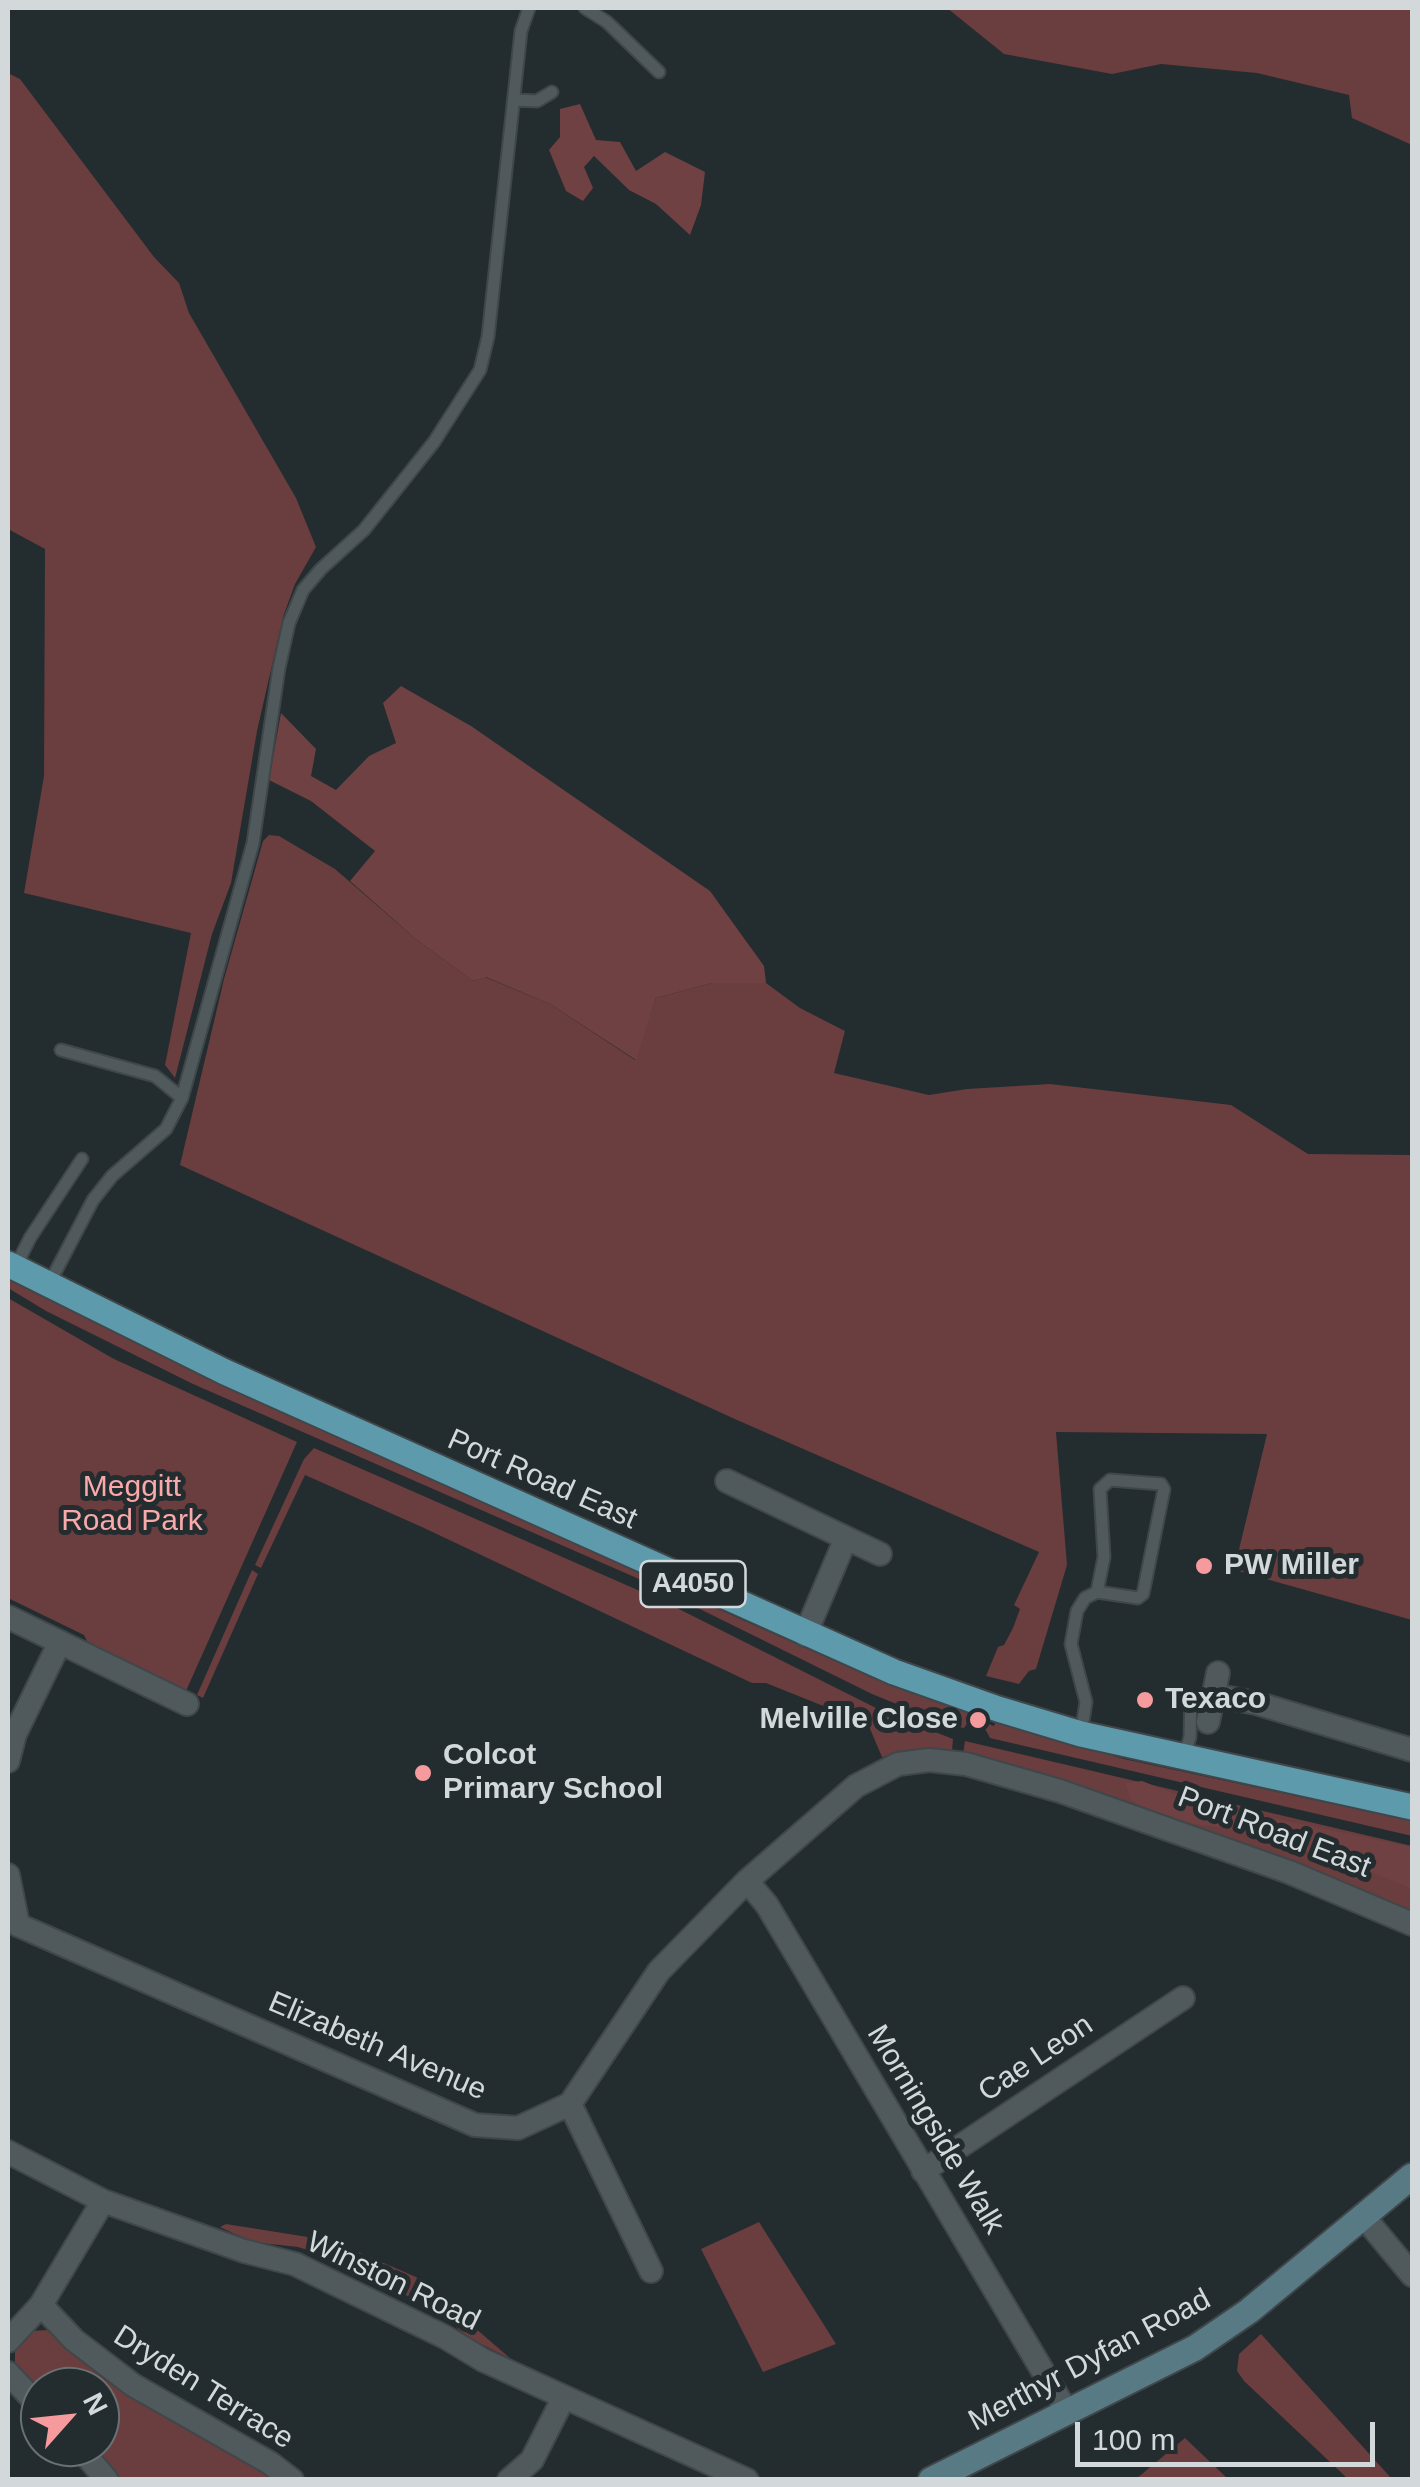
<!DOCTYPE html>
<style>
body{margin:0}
#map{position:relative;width:1420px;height:2487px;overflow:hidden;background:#232c2f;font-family:Helvetica,sans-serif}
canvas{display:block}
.frame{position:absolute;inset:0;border:10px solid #d3d9da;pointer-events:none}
.north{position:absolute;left:20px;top:2367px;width:100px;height:100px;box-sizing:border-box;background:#232c2f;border:2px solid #697173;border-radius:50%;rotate:63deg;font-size:28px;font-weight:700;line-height:40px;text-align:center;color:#d3d9da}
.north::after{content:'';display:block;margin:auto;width:35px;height:45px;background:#f59b9d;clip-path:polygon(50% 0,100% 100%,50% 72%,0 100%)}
.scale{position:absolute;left:1075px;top:2422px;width:300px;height:45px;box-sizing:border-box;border:5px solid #d3d9da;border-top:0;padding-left:12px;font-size:30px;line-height:35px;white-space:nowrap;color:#d3d9da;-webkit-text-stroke:8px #232c2f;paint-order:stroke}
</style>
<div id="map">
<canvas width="1420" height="2487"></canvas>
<div class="frame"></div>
<div class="north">N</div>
<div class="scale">100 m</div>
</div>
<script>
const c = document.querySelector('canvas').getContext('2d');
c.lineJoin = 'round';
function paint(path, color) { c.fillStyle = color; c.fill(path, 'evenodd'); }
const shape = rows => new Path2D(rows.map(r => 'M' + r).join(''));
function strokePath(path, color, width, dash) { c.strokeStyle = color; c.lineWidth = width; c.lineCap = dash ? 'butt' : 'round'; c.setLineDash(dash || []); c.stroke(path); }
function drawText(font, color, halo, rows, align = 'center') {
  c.font = font + ' Helvetica,sans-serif'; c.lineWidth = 10; c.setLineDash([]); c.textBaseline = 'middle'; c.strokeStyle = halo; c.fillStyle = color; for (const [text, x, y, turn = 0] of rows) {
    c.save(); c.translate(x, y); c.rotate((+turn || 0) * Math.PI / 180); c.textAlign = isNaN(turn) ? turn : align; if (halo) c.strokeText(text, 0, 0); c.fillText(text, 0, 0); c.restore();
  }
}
const green = shape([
 [947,8,1412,8,1412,145,1352,118,1349,95,1257,73,1161,64,1112,74,1004,54],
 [8,73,20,79,154,257,179,283,189,313,296,498,316,547,295,584,283,617,257,731,231,883,212,934,175,1078,165,1065,191,933,24,893,44,776,45,549,8,529],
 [269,835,279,836,335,869,417,940,473,981,485,977,550,1004,635,1060,656,998,712,983,766,983,800,1008,845,1031,834,1073,929,1095,967,1089,1050,1084,1231,1105,1308,1154,1412,1155,1412,1620,1234,1570,1267,1434,1056,1432,1067,1565,1036,1669,1029,1671,1019,1684,986,1676,998,1647,1004,1645,1013,1628,1020,1609,1014,1605,1039,1552,737,1420,180,1165,224,979,263,841],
 [8,1278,162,1356,738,1618,873,1678,974,1714,964,1728,948,1725,872,1694,639,1579,193,1384,46,1311,8,1288],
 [8,1298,114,1359,297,1442,186,1691,89,1645,84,1635,8,1598],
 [314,1448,665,1602,882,1711,953,1739,952,1751,921,1751,882,1757,868,1724,766,1683,752,1683,424,1528,305,1475,261,1568,255,1565,304,1459],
 [252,1570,258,1574,203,1698,197,1695],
 [996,1721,1124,1759,1412,1821,1412,1836,990,1738,984,1727,986,1723,994,1726],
 [965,1741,1412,1846,1412,1915,963,1754],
 [759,2222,836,2344,763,2372,701,2249],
 [226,2224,333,2241,416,2277,511,2359,469,2338,433,2308,311,2251,298,2247,252,2242,220,2227],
 [49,2330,279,2479,119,2479,90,2447,100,2447,100,2387,40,2387,40,2395,15,2366,15,2349,29,2331],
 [1261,2334,1392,2479,1348,2479,1244,2381,1237,2371,1239,2354],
 [1185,2438,1228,2479,1136,2479]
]);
const forest = shape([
 [580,104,596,140,620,142,636,171,665,152,705,172,701,205,690,235,656,204,629,190,594,156,584,167,593,188,583,201,566,191,549,150,560,137,560,109],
 [401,686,471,726,710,891,764,966,766,983,712,983,656,998,636,1060,550,1004,486,977,473,981,417,940,350,881,375,851,311,801,269,780,281,713,316,749,311,776,336,790,369,756,396,743,383,703],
 [1142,1781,1175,1794,1195,1793,1205,1804,1412,1847,1412,1889,1347,1862,1223,1828,1166,1820,1131,1800,1125,1783]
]);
const lane = shape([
 [585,8,607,22,659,72],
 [514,100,537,101,552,92],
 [61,1050,155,1076,182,1098],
 [15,1268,30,1238,82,1159],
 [48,1286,93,1200,112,1176,166,1129,182,1098,253,843,279,668,289,623,303,590,321,569,364,530,434,442,480,370,488,337,521,31,529,8],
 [1081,1734,1086,1702,1071,1644,1077,1611,1085,1598,1097,1592,1138,1598,1143,1594,1164,1489,1161,1484,1110,1480,1100,1489,1104,1557,1097,1592],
 [1184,1758,1190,1737,1191,1695]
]);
const street = shape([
 [727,1481,846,1538,805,1635],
 [846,1538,880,1554],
 [8,1617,187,1704],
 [1213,1695,1256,1703,1412,1750],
 [1208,1722,1218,1673],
 [8,1761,15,1734,60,1642],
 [8,1875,18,1925],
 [747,1881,767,1905,1067,2412],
 [18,1925,475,2125,518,2128,570,2104,659,1971,747,1881,856,1786,898,1764,929,1760,966,1764,1060,1791,1289,1872,1412,1924],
 [570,2104,651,2271],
 [8,2152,103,2201,244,2251,295,2264,445,2337,483,2360,747,2480],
 [923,2171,1183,1998],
 [1364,2217,1412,2275],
 [41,2305,74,2340,133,2385,270,2463,292,2480],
 [8,2341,41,2305,103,2201],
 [8,2373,40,2407],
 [79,2447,107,2480],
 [509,2480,532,2460,564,2397]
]);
const secondary = shape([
 [931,2480,1195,2348,1249,2311,1412,2176]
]);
const primary = shape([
 [8,1264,225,1372,894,1672,998,1709,1081,1734,1412,1807]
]);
const markers = [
 [1204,1566,10,"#f59b9d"],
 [1145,1700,10,"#f59b9d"],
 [978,1720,10,"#f59b9d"],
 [423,1773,10,"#f59b9d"]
];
const shields = [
 [693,1584,105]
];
const shieldNames = [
 ["A4050",693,1584]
];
const streetNames = [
 ["Port Road East",542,1480,24],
 ["Port Road East",1274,1833,21],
 ["Elizabeth Avenue",377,2047,23],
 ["Cae Leon",1036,2059,-34],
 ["Morningside Walk",935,2130,59],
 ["Winston Road",393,2282,26],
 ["Merthyr Dyfan Road",1090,2361,-28],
 ["Dryden Terrace",203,2388,32]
];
const parkNames = [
 ["Meggitt",132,1488],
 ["Road Park",132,1522]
];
const poiNames = [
 ["PW Miller",1224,1566],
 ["Texaco",1165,1700],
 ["Melville Close",958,1720,"right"],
 ["Colcot",443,1756],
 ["Primary School",443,1790]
];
paint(green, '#6a3d3f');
paint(forest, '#704142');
strokePath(lane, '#40474a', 15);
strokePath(street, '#40474a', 26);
strokePath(secondary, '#40474a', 29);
strokePath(primary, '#40474a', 29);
strokePath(lane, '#505a5d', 11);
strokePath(street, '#505a5d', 22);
strokePath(secondary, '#577a85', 25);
strokePath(primary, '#5d9aac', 25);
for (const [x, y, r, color] of markers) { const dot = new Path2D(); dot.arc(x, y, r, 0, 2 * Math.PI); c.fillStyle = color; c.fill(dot); strokePath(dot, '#232c2f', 4); }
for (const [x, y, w] of shields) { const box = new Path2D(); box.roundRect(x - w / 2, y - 23, w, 46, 8); c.fillStyle = '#232c2f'; c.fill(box); strokePath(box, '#d3d9da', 2.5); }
drawText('bold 28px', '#d3d9da', null, shieldNames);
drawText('30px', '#d3d9da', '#232c2f', streetNames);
drawText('30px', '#faa9ab', '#232c2f', parkNames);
drawText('bold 30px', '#d3d9da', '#232c2f', poiNames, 'left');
</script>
